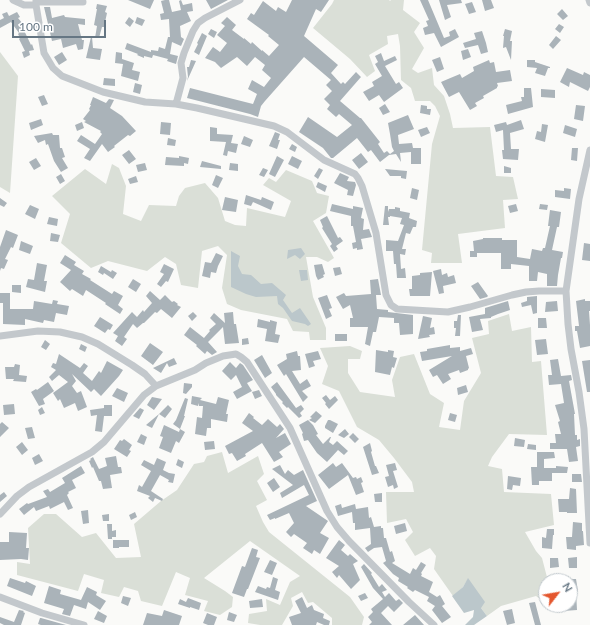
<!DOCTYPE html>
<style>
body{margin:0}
#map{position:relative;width:590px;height:625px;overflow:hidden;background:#fafaf8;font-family:Lato,sans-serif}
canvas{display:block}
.north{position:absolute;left:538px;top:573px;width:40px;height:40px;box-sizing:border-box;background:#fff;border:1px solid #c1c8cd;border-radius:50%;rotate:59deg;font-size:11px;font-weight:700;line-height:16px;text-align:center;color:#657683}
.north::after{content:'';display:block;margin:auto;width:14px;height:18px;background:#e4572e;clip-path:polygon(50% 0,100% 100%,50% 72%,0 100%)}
.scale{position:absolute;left:12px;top:20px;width:94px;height:18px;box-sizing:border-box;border:2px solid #657683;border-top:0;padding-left:5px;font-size:12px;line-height:14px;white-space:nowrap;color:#657683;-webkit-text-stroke:3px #fff;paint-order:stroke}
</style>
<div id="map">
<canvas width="590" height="625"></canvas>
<div class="north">N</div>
<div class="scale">100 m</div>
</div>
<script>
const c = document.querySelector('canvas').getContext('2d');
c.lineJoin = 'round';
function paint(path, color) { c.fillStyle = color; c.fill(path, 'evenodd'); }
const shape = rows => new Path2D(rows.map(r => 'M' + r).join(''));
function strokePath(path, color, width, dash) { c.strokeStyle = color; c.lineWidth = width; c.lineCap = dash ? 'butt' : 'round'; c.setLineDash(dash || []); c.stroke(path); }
const green = shape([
 [334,0,389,0,390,1,391,0,404,0,403,10,420,23,414,32,424,48,412,69,418,73,432,68,434,85,444,96,450,114,453,128,490,127,496,176,513,177,518,199,503,200,505,228,458,234,462,263,431,263,432,253,422,250,432,144,440,116,435,106,430,101,415,101,411,88,401,80,400,46,398,34,387,36,388,44,369,55,375,71,367,77,350,59,313,28,332,4],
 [0,52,18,76,10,193,0,187],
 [112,164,119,168,126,186,123,214,141,221,149,205,176,206,179,196,185,188,205,183,218,198,225,221,235,225,246,226,247,208,285,217,291,201,263,185,269,178,276,182,286,170,312,181,317,193,329,196,326,213,313,221,334,258,328,262,317,257,306,257,313,297,326,328,326,340,310,340,309,332,293,331,287,319,241,310,227,304,222,288,227,255,218,246,202,251,198,288,181,285,176,264,165,257,147,271,108,261,91,268,61,243,70,214,52,196,85,169,106,184],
 [509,314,512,331,531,327,532,362,541,361,547,435,509,434,492,457,488,466,502,469,504,492,551,494,554,525,525,532,536,551,542,558,548,581,546,581,546,604,536,596,501,606,487,616,481,608,468,579,463,587,453,596,434,569,436,556,430,548,415,556,405,540,413,532,406,519,387,523,386,492,414,492,412,482,394,458,379,440,357,427,339,391,322,384,328,366,320,348,350,346,362,351,360,359,348,359,348,373,360,392,395,397,392,380,400,357,414,354,430,394,444,403,439,427,460,430,464,401,481,373,472,338,489,334,488,321],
 [222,452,228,473,258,456,264,474,257,481,267,500,256,506,263,522,269,532,350,597,364,617,362,625,332,625,332,618,313,602,308,603,302,592,291,598,293,606,282,625,260,625,248,623,249,614,267,611,266,599,280,605,290,582,300,576,250,541,204,578,225,591,233,597,232,607,220,615,204,611,208,601,185,595,190,578,176,572,162,606,141,601,138,591,124,587,119,597,101,593,104,580,84,574,78,591,17,575,17,562,30,564,28,528,44,514,56,514,82,537,96,533,116,558,141,557,134,524,161,501,177,490,194,464,204,462,207,456]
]);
const water = shape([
 [301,248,305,254,300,259,295,255,287,259,288,250],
 [231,251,240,256,238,266,242,274,251,275,261,284,272,283,286,295,283,300,292,313,300,308,311,324,308,326,305,324,292,321,283,308,278,304,277,296,256,297,246,294,231,287],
 [299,270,307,270,308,280,301,281],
 [468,578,485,602,481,608,487,616,474,625,465,625,473,617,474,610,464,613,452,596,463,587]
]);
const building = shape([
 [128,0,154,0,150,9],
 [165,0,169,0,172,12,181,10,179,1,181,0,183,5,192,3,193,11,187,12,191,21,180,26,181,37,184,39,181,46,172,42,170,54,178,56,176,64,167,61,168,59,153,55,152,58,144,56,144,58,137,55,138,54,125,49,127,43,151,52,151,50,158,51,159,47,165,49,168,37,170,37,169,19,161,20,160,14,164,13,161,1],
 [206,0,228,0,211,9],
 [292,0,329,0,321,12,316,9,304,36,338,65,331,73,341,84,343,82,345,84,356,72,361,77,340,101,360,118,361,118,380,142,378,144,384,153,387,151,390,154,394,151,392,147,390,134,388,123,408,115,414,129,398,135,399,144,412,143,413,148,421,148,421,164,411,164,411,152,400,153,401,162,396,154,389,155,380,162,371,150,368,152,357,138,333,158,331,158,323,148,299,132,308,117,337,137,352,125,339,114,336,117,327,109,330,105,324,99,332,91,326,85,331,80,304,57,265,101,261,106,258,117,250,114,187,98,190,88,253,104,257,94,248,89,252,80,264,87,271,78,262,70,265,65,255,57,247,66,237,57,221,68,215,62,205,58,213,47,220,52,227,43,217,35,225,26,221,23,227,17,236,25,232,30,244,39,244,38,251,44,252,42,262,51,262,50,269,56,279,45,268,36,269,35,247,19,251,13,254,15,263,1,276,11,278,7,286,12],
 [420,0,428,0,444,38,450,36,449,32,455,29,459,37,441,47,434,33,425,35,423,28,428,26,426,21,429,20],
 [439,0,461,0,462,3,447,5,451,17,445,20],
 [482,0,491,0,494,8,485,11],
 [472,2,476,12,469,14,465,4],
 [97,4,107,6,105,12,107,13,104,27,102,27,99,38,95,38,97,26,94,25,97,9,96,9],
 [44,7,50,7,52,18,64,15,65,17,85,19,85,25,78,24,82,40,84,40,83,49,78,50,76,44,63,48,61,39,52,41],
 [562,9,568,16,563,20,557,14],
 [7,12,9,16,17,12,20,17,18,18,23,24,22,26,31,45,32,44,34,50,29,51,30,55,24,58,22,52,25,51,19,39,20,38,18,34,19,33,11,22,0,28,0,20,4,18,2,14],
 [129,17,134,21,130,27,125,23],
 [137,17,145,20,142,26,135,23],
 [559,24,564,27,560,33,555,29],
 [211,29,217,32,214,38,208,34],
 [505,29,512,31,510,41,512,41,511,60,506,47,503,48,504,36,503,36],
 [482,31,486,43,488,52,481,54,478,45,465,48,463,43,476,39,474,33],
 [202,33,207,36,199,55,194,52,198,44,197,43],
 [556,36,561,40,553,49,549,45],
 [91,37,92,37,93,48,102,49,100,60,86,58],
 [468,49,471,57,463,60,461,51],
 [62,52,67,60,59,65,54,57],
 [116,52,122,53,122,59,134,63,132,70,140,72,138,81,121,76,123,64,115,63],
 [381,53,384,61,395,56,397,60,385,66,396,84,399,82,403,88,384,102,379,95,369,101,363,92,374,86,372,82,382,76,375,64,378,62,375,56],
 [440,57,444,69,437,72,432,60],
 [191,60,196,61,187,81,188,77,187,67,189,67],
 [489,60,490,63,494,62,496,72,510,70,512,81,497,83,498,86,497,87,497,88,483,96,484,98,475,103,477,106,470,110,459,92,449,97,441,82,448,79,460,74,462,78,474,71,473,67],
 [527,60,535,60,535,62,550,67,550,68,548,68,545,76,535,73,537,68,527,67],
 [567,68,583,75,584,72,590,75,590,87,588,91,570,82,569,87,560,82],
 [104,78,115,79,115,86,103,85],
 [135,83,142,85,140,94,133,92],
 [524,88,531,88,533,107,508,114,506,105,522,101,521,97,524,97],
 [541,89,555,90,555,98,541,97],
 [44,95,48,104,42,106,38,97],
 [93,97,106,103,109,99,114,100,110,108,122,116,136,131,130,136,128,135,114,146,115,147,108,152,102,144,90,161,84,158,90,149,77,141,81,135,95,144,102,134,100,132,101,131,84,122,86,121,83,119,90,110,89,109,91,105,90,105],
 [385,104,390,112,383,115,379,108],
 [421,105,427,106,427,109,431,109,430,115,420,113],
 [576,105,585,106,583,121,574,119],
 [41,119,43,125,31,130,29,123],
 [521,120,524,129,510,133,511,149,519,149,518,160,503,159,502,150,504,150,503,130,496,132,494,125,506,122,507,125],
 [82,122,84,128,77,131,75,125],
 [161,122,171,123,170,135,160,134],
 [542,124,548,125,545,142,535,139,537,131,541,132],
 [565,125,577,129,575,137,563,133],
 [210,127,217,128,217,134,233,135,231,143,238,144,236,153,228,151,227,156,223,155,226,142,210,141],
 [427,127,430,133,421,137,418,130],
 [275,132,280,134,278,140,280,140,277,149,269,146],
 [52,133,53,135,59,135,60,148,62,148,65,157,62,158,68,168,61,172,54,161,48,144,46,145,45,140,38,143,34,136],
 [244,136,253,140,250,147,241,144],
 [168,138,176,140,175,146,167,145],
 [292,144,297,147,295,152,289,149],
 [572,148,578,148,577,161,571,160],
 [129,150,136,159,129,164,122,155],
 [361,153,368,162,359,169,352,160],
 [179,156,189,158,188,164,184,163,184,166,165,165,166,157,179,158],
 [277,156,284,160,275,177,269,174],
 [292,156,302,161,298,169,288,164],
 [36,158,41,166,34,170,29,162],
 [202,161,221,166,221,169,200,167],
 [145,163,147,170,138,172,136,165],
 [230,163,238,164,238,171,229,170],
 [504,166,511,168,511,173,504,173],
 [263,168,268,170,264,177,259,175],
 [319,168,323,170,318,179,314,176],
 [385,169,407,171,406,179,401,178,401,176,390,176],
 [340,173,349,177,347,181,355,182,356,185,353,196,347,195,348,190,334,183],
 [61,174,65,181,60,184,56,177],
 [216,175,223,178,218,188,212,185],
 [136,176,138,182,130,184,128,179],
 [318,182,327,186,325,192,316,187],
 [412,188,419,190,417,200,410,198],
 [564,188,571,189,570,199,555,197,555,190,564,191],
 [246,195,261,200,262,197,274,202,271,210,253,202,251,206,244,204],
 [225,197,238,200,236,212,222,210],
 [0,198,7,203,4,207,0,205],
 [332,204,353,209,353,206,363,208,361,218,364,219,363,230,369,229,372,237,361,239,363,249,357,250,357,248,353,249,352,243,356,242,353,226,351,226,351,216,330,211],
 [516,204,518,211,510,213,508,206],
 [540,204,548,205,547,210,539,209],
 [30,205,39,209,35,219,25,214],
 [385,206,388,206,388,212,389,209,395,209,395,207,400,208,400,211,410,213,409,218,417,221,416,227,413,227,410,234,406,233,402,249,406,249,405,255,400,254,401,269,405,268,406,278,397,278,396,264,394,264,393,251,386,251,386,240,398,241,404,225,400,224,402,218,390,216,390,217,388,217,389,225,383,225],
 [550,210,561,212,559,227,557,227,552,250,563,252,562,258,561,258,558,275,557,286,547,286,547,274,538,272,537,281,529,281,529,266,511,264,511,269,501,269,501,253,477,253,477,257,470,257,470,251,474,251,473,241,483,239,483,238,502,238,502,240,517,240,517,257,530,259,532,249,542,251,543,248,545,248,550,226,548,226],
 [327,216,338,238,340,237,343,241,336,246,338,249,334,252,330,246,332,244,322,228,323,227,320,220],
 [49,217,58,219,57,226,47,224],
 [6,230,18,235,13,248,11,247,5,259,8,260,4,269,1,268,0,271,0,247],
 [51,233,60,235,58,242,50,241],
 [21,241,33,246,30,254,19,250],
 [584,243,590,244,590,261,582,260],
 [216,253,223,256,218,266,216,273,211,272,210,278,202,276,205,262,211,263],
 [65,255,76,262,74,265,84,271,82,274,91,279,90,280,112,294,114,291,123,296,118,305,123,309,120,314,105,304,106,303,86,290,83,296,72,289,70,291,60,282,71,270,60,263],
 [37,263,47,265,44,281,47,281,45,292,26,287,28,279,34,280],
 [164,264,174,269,168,282,166,281,161,287,157,284,164,274,160,272],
 [322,264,325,274,323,275,324,277,318,280,316,276,314,265],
 [101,266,111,272,112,270,117,273,113,279,104,273,103,275,98,272],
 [340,267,342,274,335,276,333,268],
 [441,269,442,275,447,273,448,277,454,275,456,283,443,286,444,293,439,294,433,271],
 [432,272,430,296,410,296,409,289,412,289,412,276,420,275,420,273],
 [133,279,141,284,136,292,128,287],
 [378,279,381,295,376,295,377,309,388,310,388,312,413,315,413,334,400,335,399,323,394,323,394,318,379,317,376,332,373,332,370,346,365,344,368,327,350,327,350,318,353,318,350,305,343,309,336,297,344,293,346,296,371,294,370,280],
 [478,282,488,296,487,297,480,299,471,286],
 [12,285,21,285,21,293,12,292],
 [150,291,160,300,165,295,172,302,174,301,178,304,177,305,181,307,172,318,161,309,157,313,155,312,144,323,143,323,137,328,133,324,124,337,127,339,122,346,115,341,118,336,113,333,132,312,137,317,143,310,144,312,152,303,146,296],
 [0,293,10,293,10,309,33,309,34,301,52,304,53,300,58,301,57,304,69,306,67,315,56,313,54,322,44,320,43,323,25,319,25,325,3,324,3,303,0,303],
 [327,295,332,308,329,309,332,316,326,319,318,298],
 [537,296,537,313,533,314,531,305,522,307,521,303,527,301,527,297],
 [585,299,585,301,590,301,590,311,589,311,590,325,590,346,580,348,577,331,575,331,575,326,579,326,576,301],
 [508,301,510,310,498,314,491,317,491,318,480,319,483,330,472,332,469,317,485,314,485,308],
 [557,301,558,311,545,312,546,302],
 [193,312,197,316,192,321,188,316],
 [233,312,234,324,236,324,239,343,225,344,223,327,208,342,217,352,212,355,207,351,205,354,196,346,197,345,184,335,190,327,204,338,210,331,209,330,216,324,210,318,214,313,225,323,224,313],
 [458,315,461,315,460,336,455,336,456,328,454,328,454,321,457,321],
 [423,316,432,318,430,328,434,327,435,334,429,335,430,337,418,339],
 [100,317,113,325,110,330,108,329,105,333,94,326],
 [538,318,546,318,547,328,538,328],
 [258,319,270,322,270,320,277,322,275,334,280,335,278,343,265,341,267,329,257,327],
 [335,334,347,334,347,341,335,341],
 [248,338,249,344,242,345,242,339],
 [546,339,548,354,537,355,535,340],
 [45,340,50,344,46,350,41,347],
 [150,343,163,352,153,365,141,356],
 [81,344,87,347,85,352,79,349],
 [450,345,450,348,460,347,460,351,471,348,473,354,466,356,469,368,468,369,468,370,460,373,459,370,448,374,451,379,443,384,437,375,433,377,429,370,452,356,422,361,420,352,427,351,427,349],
 [376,350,388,352,388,350,394,351,393,357,397,358,394,368,392,367,390,375,375,372],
 [297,351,298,356,300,356,301,370,292,371,300,384,307,379,311,386,302,391,308,397,303,402,286,374,284,376,277,365,287,359,286,354],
 [318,351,321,359,313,361,315,366,309,368,305,354],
 [59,354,80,368,84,363,88,366,83,373,92,381,99,371,101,373,107,361,123,370,119,376,101,396,94,389,91,392,72,374,76,381,72,386,77,393,81,391,87,407,78,411,75,403,64,408,60,399,58,401,53,393,68,382,59,375,52,381,49,377,56,370,51,367,53,363,56,364],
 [262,355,272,373,265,378,254,360],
 [174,358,177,364,169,367,167,363,161,373,153,368],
 [558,359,561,376,571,375,572,380,569,381,575,414,574,414,575,435,577,435,577,440,580,439,580,446,576,447,578,461,569,462,567,449,550,449,550,443,556,443,555,434,561,434,558,422,560,421,555,405,564,403,561,384,549,385,548,375,552,375,550,360],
 [590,360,590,392,587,392,582,361],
 [230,362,236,368,240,363,243,365,253,380,247,383,252,391,237,399,233,392,242,387,236,375,231,380,222,371],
 [15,364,20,365,19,375,27,376,26,382,13,381,14,379,6,379,5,367,14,367],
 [48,382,54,391,43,399,45,404,39,406,31,392,36,389,37,390],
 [277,382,296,408,301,405,304,409,300,413,302,416,299,418,288,407,287,408,282,403,283,402,276,395,276,394,271,387],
 [184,383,192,384,192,387,186,394,183,393],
 [466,385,468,392,458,395,457,388],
 [117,388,128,393,124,402,112,396],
 [259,390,262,396,255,399,252,392],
 [326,395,330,400,335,396,338,400,329,409,325,404,326,403,322,398],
 [192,396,202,398,200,400,216,404,218,397,229,400,226,414,228,414,227,422,211,419,211,428,207,428,206,436,195,434,197,417,202,418,203,406,199,406,199,403,198,406,191,404],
 [152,397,162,399,154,410,147,405],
 [185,398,188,399,184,416,185,416,180,429,173,424,176,420],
 [14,404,15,414,4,415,3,405],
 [104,405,112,405,112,416,104,416,102,432,95,431,97,415,91,416,90,410,104,408],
 [168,405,172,409,165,418,159,414],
 [42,407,45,413,40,415,38,410],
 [140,408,144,410,139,419,133,416],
 [316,411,322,416,315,423,309,420,312,418,310,417],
 [249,413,254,417,253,418,262,425,268,419,277,427,280,424,284,429,276,438,285,433,291,444,279,452,283,457,274,462,262,443,245,454,246,456,237,461,232,453,229,454,225,446,253,431,242,423],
 [450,413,457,415,455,422,448,420],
 [159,414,152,428,146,425],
 [308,420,313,425,318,434,316,435,323,444,330,437,331,437,329,442,333,445,337,441,348,451,344,455,338,450,327,462,317,453,308,440,304,441,302,434,303,433,299,425],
 [328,420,330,420,338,424,333,433,325,428,325,426],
 [2,422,9,428,0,437,0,424],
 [164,425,179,432,180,429,185,432,179,443,176,441,171,453,159,448,163,437,160,436],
 [32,427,35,438,28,439,25,428],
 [345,429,349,434,344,438,338,435],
 [353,433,359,439,355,443,349,437],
 [141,434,147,437,144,445,137,442],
 [515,438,525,440,524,447,514,446],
 [124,439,132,445,129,450,131,451,127,457,114,449,120,440,122,441],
 [214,441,215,449,205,450,204,442],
 [22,442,28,450,22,455,16,447],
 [370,443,372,451,371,452,375,466,376,466,379,473,372,475,363,447],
 [528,444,536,445,536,450,527,449],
 [537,452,554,452,555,458,544,459,544,468,556,468,556,466,568,467,567,473,552,473,552,481,539,481,539,485,532,485,531,467,537,467],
 [39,454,43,461,35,465,32,458],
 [116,456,118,467,121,467,122,473,110,475,112,488,103,489,101,481,99,481,93,467,92,468,89,461,91,460,90,459,93,457,99,469,107,466,105,458],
 [157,458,166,462,163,470,169,473,175,474,173,483,168,482,169,480,160,475,151,491,163,499,162,501,155,498,153,502,148,498,150,496,137,491,139,485,142,487,151,471,141,465,144,460,154,465],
 [178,459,184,462,182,468,176,465],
 [333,463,336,467,342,463,353,478,356,477,357,479,361,477,363,482,361,483,364,492,356,495,348,475,329,489,318,475],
 [395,463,397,470,393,471,398,487,394,489,393,485,388,487,385,477,389,476,386,465],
 [280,465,285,474,288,470,294,475,303,470,317,501,306,506,328,521,320,533,329,538,320,554,314,550,312,554,303,548,307,543,294,534,291,537,286,532,294,523,289,513,275,519,275,518,270,520,267,515,309,495,304,485,282,498,280,493,293,485,272,469],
 [81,466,85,473,72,480,76,488,68,492,69,493,67,495,73,508,68,510,64,502,50,509,49,506,36,511,34,507,24,515,19,509,27,503,28,504,47,497,43,491,48,489,50,492,65,483,62,478],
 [572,474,581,474,582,482,572,482],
 [508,476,521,478,520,486,513,485,512,490,507,489],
 [274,478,280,487,273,492,267,483],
 [570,488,576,489,577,513,567,513,567,512,559,512,558,499,569,499],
 [4,492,7,496,0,502,0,495],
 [382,493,382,502,375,502,374,494],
 [341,504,342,508,355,504,356,509,368,507,369,518,371,517,374,527,381,526,381,528,383,528,384,538,386,538,390,552,392,551,395,561,392,563,410,574,413,568,416,570,421,562,426,565,421,573,422,574,421,576,433,582,429,592,437,597,440,595,445,604,442,606,451,617,442,623,432,610,435,606,427,601,429,597,415,590,413,592,407,588,408,587,398,581,399,578,393,574,383,563,386,561,382,547,374,548,368,552,365,548,371,544,370,528,355,530,355,523,353,523,352,512,338,516,335,506],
 [88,510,89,523,83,524,81,511],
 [135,512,137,517,131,520,129,515],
 [109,514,109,521,103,521,102,515],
 [573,522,582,523,582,531,583,531,584,545,576,546,576,550,567,549,566,537,572,537],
 [405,523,407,531,396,534,394,526],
 [107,524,112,524,112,531,116,530,116,537,112,537,112,539,108,539],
 [547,529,554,529,554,535,553,535,552,549,542,548,542,537,546,538],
 [9,532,27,533,26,548,29,548,28,560,21,559,0,560,0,542,9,542],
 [113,540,129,540,129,547,119,547,119,548,113,548],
 [339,540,345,545,341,550,348,556,350,554,358,561,353,564,360,580,351,589,339,575,337,578,332,572,339,566,326,558],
 [252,548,258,550,256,557,260,558,248,589,247,589,244,597,232,593,242,566,245,567],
 [577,557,577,568,569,568,568,558],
 [550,558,558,558,559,567,550,568],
 [270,560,277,563,272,575,264,572],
 [364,564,372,573,371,574,379,587,382,584,387,590,382,592,385,597,389,593,396,601,399,599,403,603,394,612,388,606,381,613,392,625,369,625,372,622,368,617,373,612,371,609,383,599,373,588,361,567],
 [273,577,278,579,275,590,280,592,278,600,255,592,258,586,266,589,267,587,270,588],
 [10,578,25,583,26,581,36,586,32,596,7,586],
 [570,579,576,579,578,591,576,591,577,610,563,611,562,605,570,605],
 [49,586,61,590,60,594,81,600,87,587,97,592,96,595,106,601,100,610,88,602,86,609,74,605,70,616,62,614,64,609,44,603],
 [365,593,368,598,361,601,358,596],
 [123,596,131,598,128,606,121,603],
 [302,597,307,608,312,605,314,610,324,614,323,618,330,621,329,625,324,625,317,622,316,625,292,625,289,617,301,613,295,601],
 [188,598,201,603,199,610,190,607,190,608,178,604,180,599,186,602],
 [262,599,263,607,250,608,249,601],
 [535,602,541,625,535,625,529,603],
 [512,609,515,623,507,625,503,611],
 [19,610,24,611,23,612,25,613,21,625,4,625,0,623,0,617,14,622],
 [164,610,182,616,179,625,143,625,147,613,162,616],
 [98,611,107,616,104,623,94,619],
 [229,612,237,615,234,622,227,620],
 [207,613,217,617,214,625,208,625,203,623],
 [415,615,424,625,403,625],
 [40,618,41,618,66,625,41,625,38,624]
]);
const street = shape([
 [13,0,24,5,36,5],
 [36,0,36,5,44,53,53,68,62,76,103,92,145,102,176,104,197,108,274,126,287,132,324,160,355,174,358,178,362,186,376,233,386,295,391,305,397,309,448,312,470,307,512,295,526,292,539,291,566,291],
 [589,0,590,3],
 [36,2,83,2],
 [176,104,183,78,181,63,184,53,193,31,198,23,205,18,240,0],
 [590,150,579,199,566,291,568,324,571,349,579,392,584,429,590,543],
 [0,336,38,331,60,332,82,337,98,344,132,365,145,374,156,386],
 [0,514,17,496,29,487,92,452,104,442,144,395,156,386,195,370,206,363,223,356,236,354,241,357,247,362,290,428,327,511,337,527,349,541,409,602,434,625],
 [0,597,42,613,84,625]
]);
paint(green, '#dadfd7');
paint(water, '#bbc7cb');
paint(building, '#aab3b9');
strokePath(street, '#c3c8cc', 7);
</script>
